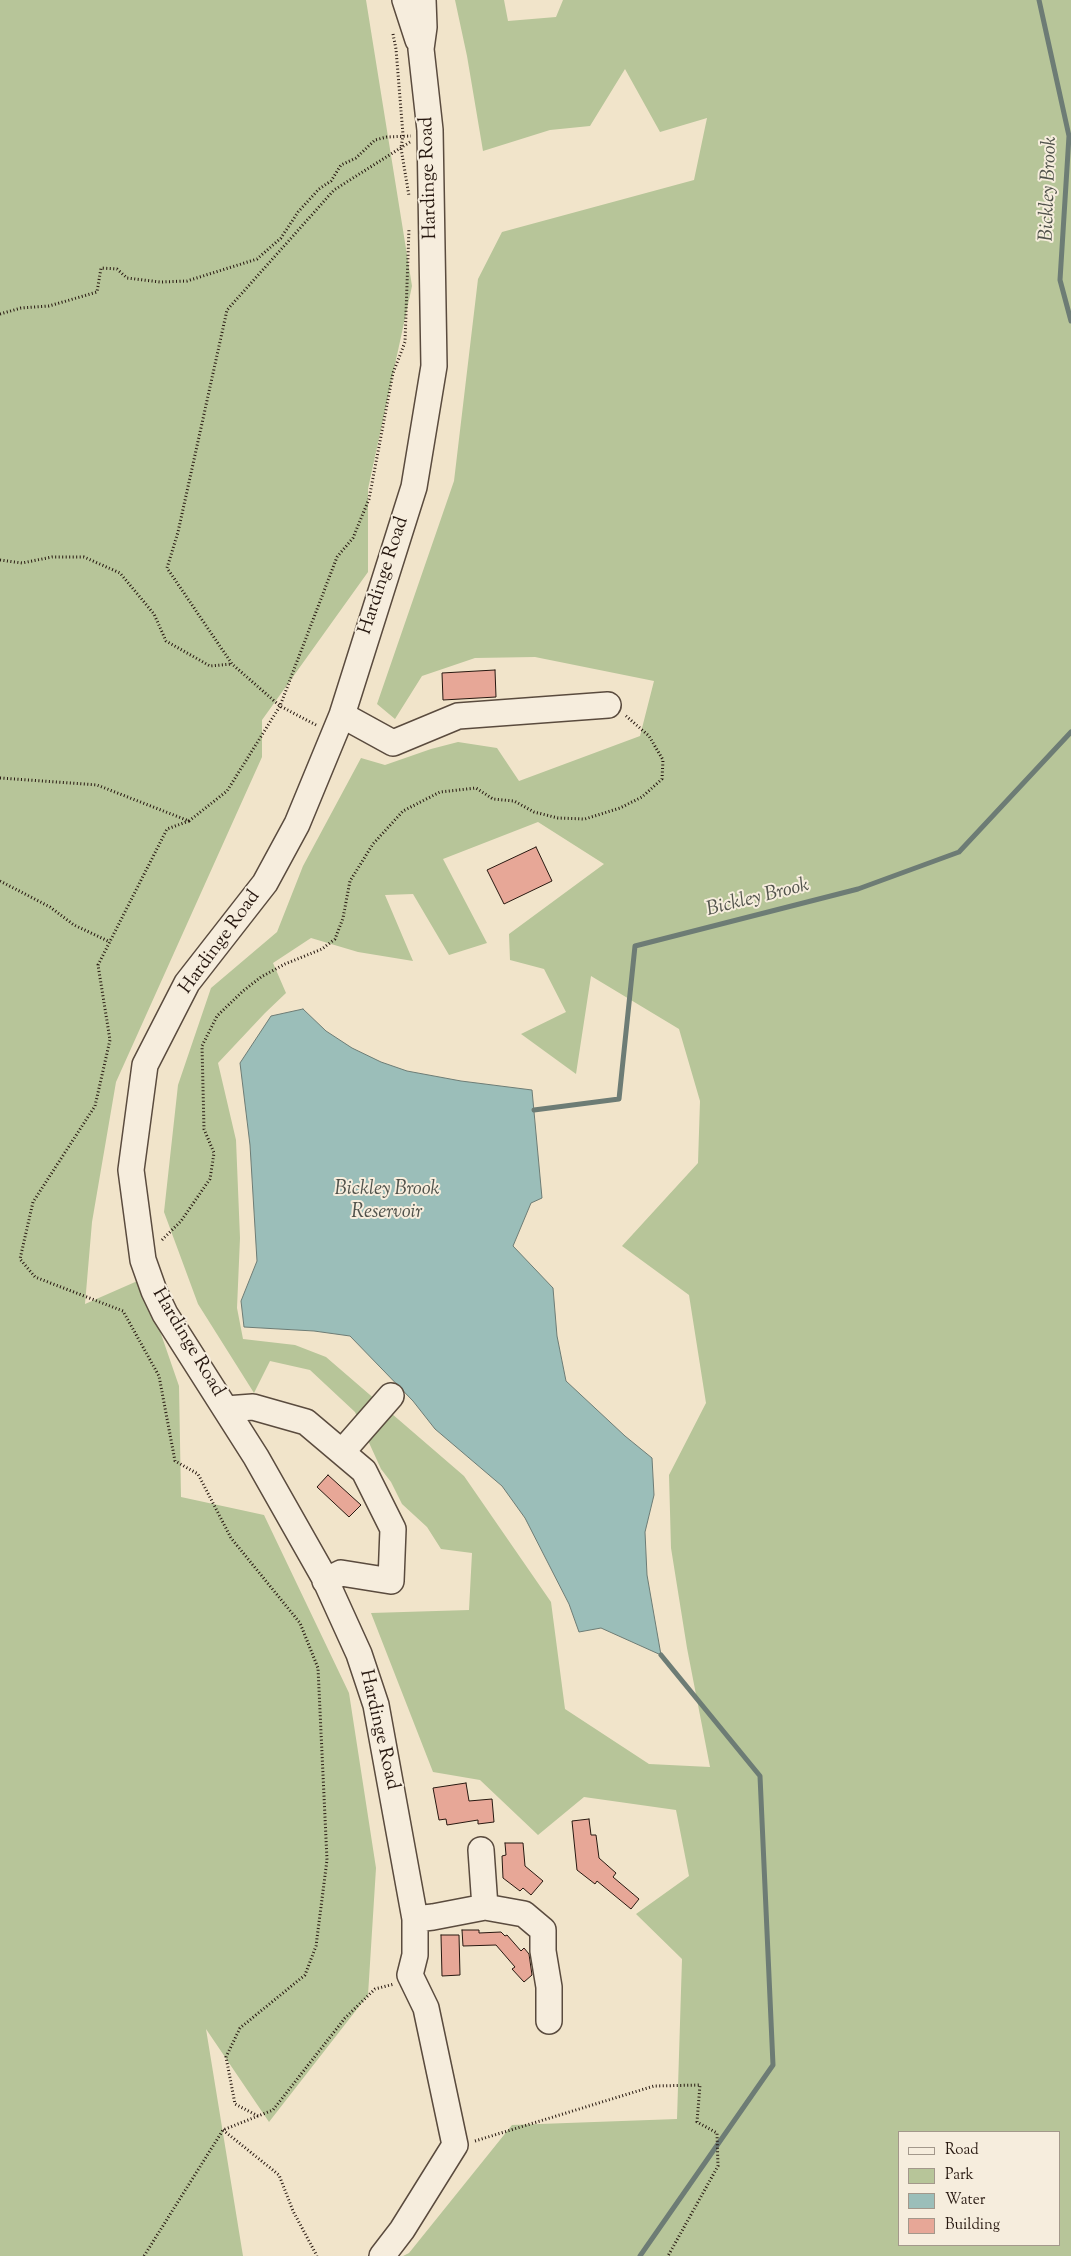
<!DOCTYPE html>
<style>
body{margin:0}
#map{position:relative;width:1071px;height:2256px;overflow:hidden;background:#f1e4ca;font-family:"Sorts Mill Goudy",serif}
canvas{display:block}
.legend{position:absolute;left:898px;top:2131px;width:162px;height:115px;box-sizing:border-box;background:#f6eddd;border:1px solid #a3988b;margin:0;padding:6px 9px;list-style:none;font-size:15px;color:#271810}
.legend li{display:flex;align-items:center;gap:10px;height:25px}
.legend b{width:25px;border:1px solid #a3988b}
</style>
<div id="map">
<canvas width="1071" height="2256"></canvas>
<ul class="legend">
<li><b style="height:6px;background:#f6eddd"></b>Road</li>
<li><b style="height:14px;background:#b7c599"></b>Park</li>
<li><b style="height:14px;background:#9bbeb9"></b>Water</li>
<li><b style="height:14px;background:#e7a797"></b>Building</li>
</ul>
</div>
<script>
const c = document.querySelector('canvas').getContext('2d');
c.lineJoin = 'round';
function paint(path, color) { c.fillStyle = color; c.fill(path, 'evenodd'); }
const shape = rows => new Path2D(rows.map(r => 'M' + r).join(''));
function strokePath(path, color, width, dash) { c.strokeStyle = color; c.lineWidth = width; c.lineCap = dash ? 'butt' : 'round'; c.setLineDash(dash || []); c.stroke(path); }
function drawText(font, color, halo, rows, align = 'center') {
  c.font = font + ' "Sorts Mill Goudy",serif'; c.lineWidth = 4; c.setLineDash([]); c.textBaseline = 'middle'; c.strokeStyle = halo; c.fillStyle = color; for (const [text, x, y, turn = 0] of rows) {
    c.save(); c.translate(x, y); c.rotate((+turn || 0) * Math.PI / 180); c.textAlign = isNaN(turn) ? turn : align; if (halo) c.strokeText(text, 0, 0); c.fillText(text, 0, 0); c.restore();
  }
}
const green = shape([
 [0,0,366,0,412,286,368,489,368,572,262,720,262,757,116,1082,92,1222,85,1304,142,1279,179,1386,181,1497,264,1515,349,1693,376,1868,368,1995,269,2122,206,2029,243,2256,0,2256],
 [455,0,504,0,508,21,556,17,563,0,1071,0,1071,2256,403,2256,409,2253,512,2125,677,2119,682,1959,636,1914,689,1876,676,1810,584,1797,538,1835,480,1780,433,1772,371,1613,469,1610,472,1553,441,1549,427,1527,402,1504,391,1482,381,1469,355,1412,310,1370,270,1361,254,1393,198,1304,164,1212,178,1085,211,988,277,932,303,866,361,758,385,765,431,749,458,742,497,748,519,781,640,736,654,681,535,657,475,658,422,676,395,719,377,704,454,481,478,279,502,232,694,180,707,118,660,132,625,69,590,126,550,130,483,151,467,56],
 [538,822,604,864,509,934,510,960,544,969,566,1012,521,1034,576,1074,591,976,679,1029,700,1101,698,1163,622,1246,689,1295,706,1403,669,1475,671,1548,687,1648,710,1767,649,1764,565,1709,551,1602,464,1476,326,1357,295,1345,243,1339,237,1308,240,1238,236,1140,218,1063,265,1013,286,993,273,963,311,938,358,952,413,961,385,895,413,894,449,955,487,943,443,859],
 [900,2132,1060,2132,1060,2245,900,2245]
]);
const water = shape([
 [303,1009,326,1031,352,1048,381,1062,407,1071,461,1081,532,1090,542,1198,531,1203,513,1246,553,1288,557,1336,566,1381,625,1436,652,1458,654,1495,645,1532,647,1575,661,1655,601,1628,579,1632,569,1604,525,1518,502,1486,435,1429,413,1401,350,1336,314,1331,244,1327,241,1301,257,1261,250,1145,240,1063,271,1016,303,1009]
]);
const stream = shape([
 [1039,0,1069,136,1060,280,1071,321],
 [534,1110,619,1099,635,946,858,889,959,852,1071,732],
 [640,2256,773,2065,760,1776,661,1655]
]);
const building = shape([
 [495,670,496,697,443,700,442,673,495,670],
 [536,847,552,881,504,904,487,870,536,847],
 [328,1475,361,1505,349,1517,317,1487,328,1475],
 [466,1783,469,1801,492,1799,494,1822,478,1824,478,1820,447,1825,446,1819,439,1820,433,1788,466,1783],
 [589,1819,591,1835,596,1835,599,1858,616,1873,613,1877,639,1899,631,1909,597,1881,595,1884,577,1870,572,1821,589,1819],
 [505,1843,523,1843,525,1866,543,1881,531,1895,523,1888,520,1891,503,1878,502,1856,506,1855,505,1843],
 [462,1930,479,1930,479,1933,501,1932,505,1936,507,1935,521,1951,524,1948,529,1954,532,1975,524,1982,512,1969,515,1967,496,1945,463,1946,462,1930],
 [441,1935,459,1935,460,1975,442,1976,441,1935]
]);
const path = shape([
 [393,34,396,49,403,135,401,148,409,196],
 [0,314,21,308,49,306,97,292,101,268,117,269,127,278,160,282,187,281,257,259,281,238,298,212,319,189,331,181,341,165,356,158,375,140,387,137,411,136],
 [0,560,22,563,52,557,84,557,120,573,154,614,166,641,210,666,232,664],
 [316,725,280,706,232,664,167,568,178,532,227,310,334,190,410,142],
 [0,778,97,785,189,821,227,791,280,706,337,557,353,538,369,499,393,373,405,342,409,228],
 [189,821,167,829,98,965,110,1040,95,1106,33,1202,20,1259,35,1277,123,1311,159,1376,175,1461,198,1474,231,1538,300,1623,318,1668,327,1860,316,1946,305,1975,240,2028,226,2057,235,2104,258,2116],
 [0,881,50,907,74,925,110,942],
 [162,1240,181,1221,210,1179,214,1153,204,1129,202,1046,217,1016,243,991,261,977,285,964,322,949,335,939,343,918,350,881,373,844,403,811,440,792,476,788,493,799,514,801,534,812,558,818,585,819,620,808,642,797,662,779,663,760,649,736,625,715],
 [223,2130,279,2175,293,2211,317,2256],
 [475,2141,654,2086,700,2085,697,2122,717,2133,718,2166,668,2256],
 [144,2256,223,2130,273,2110,345,2018,375,1989,394,1984]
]);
const minor = shape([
 [405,0,418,40],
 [342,715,393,743,458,716,608,705],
 [226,1409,253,1407,306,1422,364,1471,393,1529,391,1581,341,1573,325,1581],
 [342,1452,391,1396],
 [485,1907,524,1914,543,1930,543,1951,549,1987,549,2021],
 [415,1919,433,1917,485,1907,481,1850],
 [382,2256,402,2230,455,2145,426,2008,410,1975,415,1955,415,1919,376,1705,359,1654,324,1577,256,1457,165,1314,154,1291,143,1260,131,1170,145,1065,187,983,265,883,297,824,342,715,414,487,434,366,430,130,421,49,424,27,423,0]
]);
const streetNames = [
 ["Hardinge Road",430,178,-92],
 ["Hardinge Road",385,576,-72],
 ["Hardinge Road",221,943,-54],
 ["Hardinge Road",187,1343,59],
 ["Hardinge Road",378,1730,77]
];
const waterNames = [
 ["Bickley Brook",1050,189,-88],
 ["Bickley Brook",758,899,-14],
 ["Bickley Brook",387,1191],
 ["Reservoir",387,1214]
];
paint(green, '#b7c599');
paint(water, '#9bbeb9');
strokePath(water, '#6d7c75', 1);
strokePath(stream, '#6d7c75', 5);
paint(building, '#e7a797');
strokePath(building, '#271810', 1);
strokePath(minor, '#5a4b3e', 28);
strokePath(path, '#271810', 3, [1, 2.5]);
strokePath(minor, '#f6eddd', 25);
drawText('19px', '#271810', '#f6eddd', streetNames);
drawText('italic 20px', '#50524b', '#f6eddd', waterNames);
</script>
